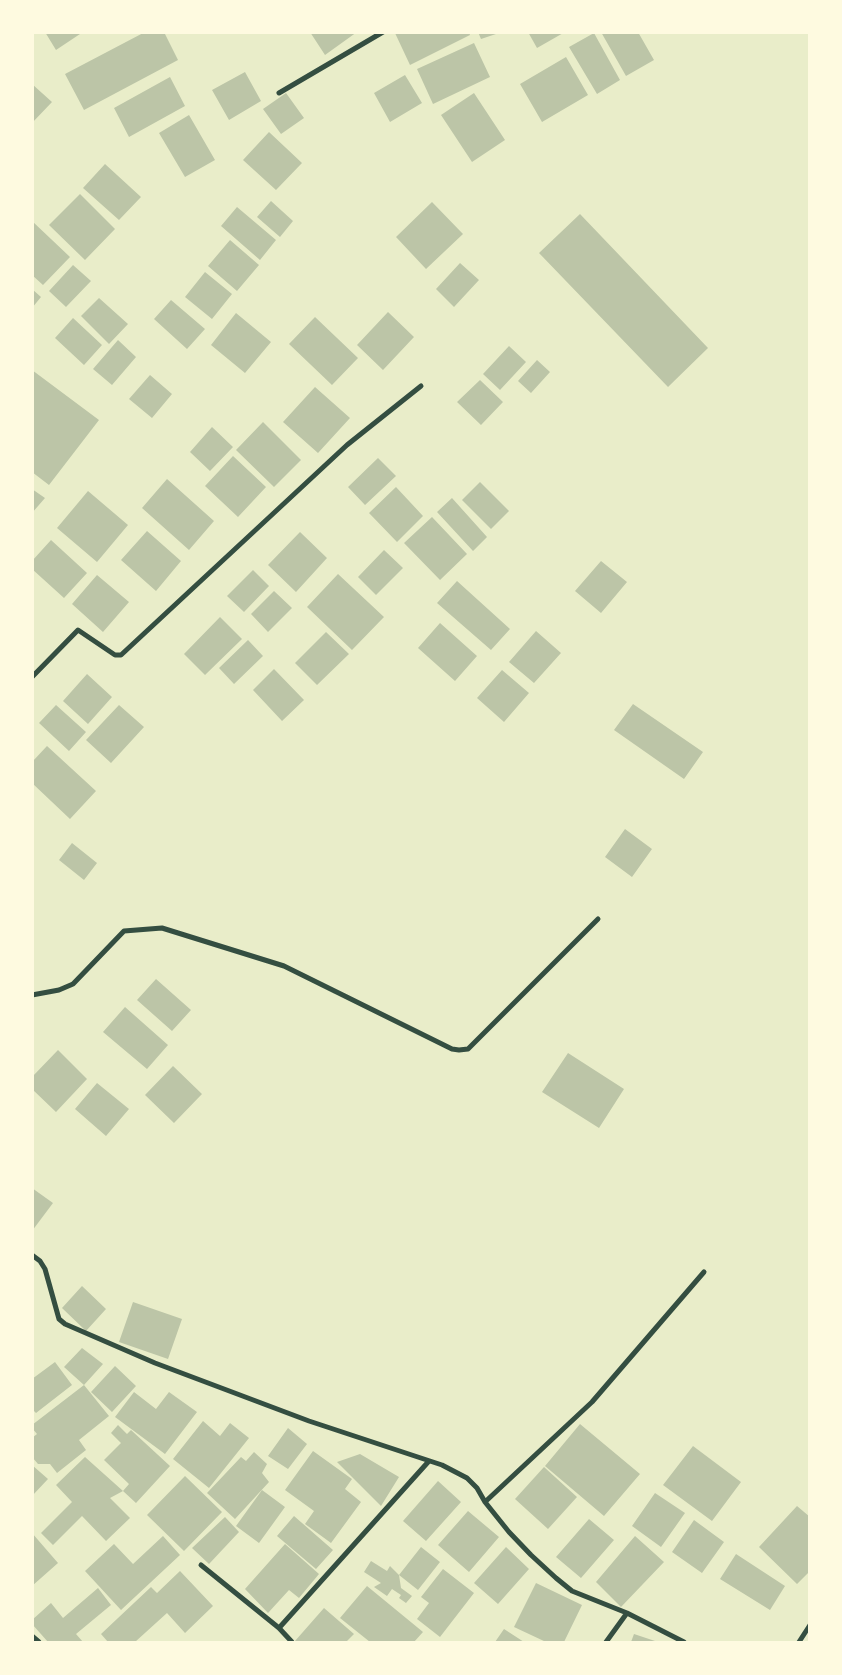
<!DOCTYPE html>
<style>
body{margin:0}
#map{position:relative;width:842px;height:1675px;overflow:hidden;background:#e9edc9;font-family:"Source Serif 4",serif}
canvas{display:block}
.frame{position:absolute;inset:0;border:34px solid #fefae0;pointer-events:none}
</style>
<div id="map">
<canvas width="842" height="1675"></canvas>
<div class="frame"></div>
</div>
<script>
const c = document.querySelector('canvas').getContext('2d');
c.lineJoin = 'round';
function paint(path, color) { c.fillStyle = color; c.fill(path, 'evenodd'); }
const shape = rows => new Path2D(rows.map(r => 'M' + r).join(''));
function strokePath(path, color, width, dash) { c.strokeStyle = color; c.lineWidth = width; c.lineCap = dash ? 'butt' : 'round'; c.setLineDash(dash || []); c.stroke(path); }
const building = shape([
 [45,32,83,32,56,50],
 [145,32,164,32,178,60,84,110,65,74],
 [310,32,357,32,325,55],
 [397,32,469,32,470,35,410,65,395,33],
 [478,32,499,32,499,33,481,39],
 [528,32,565,32,537,48],
 [601,32,638,32,654,60,626,76],
 [594,33,620,80,597,94,569,47],
 [474,43,490,77,433,104,417,69],
 [566,57,588,95,542,122,520,84],
 [245,72,261,101,229,120,212,90],
 [405,75,422,103,390,122,374,93],
 [170,77,185,106,129,137,114,108],
 [32,84,52,102,32,123],
 [286,93,304,118,281,134,263,109],
 [474,93,505,140,472,162,441,115],
 [189,115,215,160,185,177,159,133],
 [269,132,302,163,276,190,243,160],
 [105,164,141,197,119,220,83,188],
 [80,194,115,229,85,260,49,225],
 [271,201,293,221,280,237,257,217],
 [432,202,463,234,426,269,396,237],
 [237,207,276,240,260,260,221,226],
 [580,214,708,348,668,387,539,253],
 [32,221,70,257,43,285,32,275],
 [230,240,259,265,237,291,208,266],
 [460,263,479,280,454,307,436,289],
 [73,265,91,281,66,307,49,291],
 [205,272,232,294,212,319,185,297],
 [32,289,41,297,32,308],
 [99,298,128,324,109,344,81,316],
 [171,300,205,329,187,349,154,319],
 [388,312,414,337,383,370,357,345],
 [236,313,271,342,245,373,211,345],
 [315,317,358,358,332,385,289,344],
 [73,318,102,345,84,365,55,338],
 [118,340,136,357,112,385,93,369],
 [509,346,526,362,500,390,483,374],
 [537,360,550,372,531,393,518,381],
 [32,370,99,420,49,485,32,472],
 [150,375,172,394,152,418,129,399],
 [480,380,503,402,481,425,457,402],
 [315,387,350,418,318,453,283,422],
 [263,422,301,460,274,487,236,450],
 [212,427,233,447,210,471,190,452],
 [233,456,266,487,238,517,205,486],
 [378,458,396,476,365,505,348,487],
 [167,479,214,521,189,550,142,508],
 [480,482,509,511,491,529,462,500],
 [396,487,423,516,397,542,369,513],
 [32,489,45,498,32,513],
 [88,491,128,525,97,562,57,528],
 [452,498,487,537,473,551,437,512],
 [432,517,467,554,440,580,404,543],
 [147,531,181,561,156,591,121,560],
 [300,532,327,558,296,592,268,565],
 [51,540,87,573,64,598,32,569,32,561],
 [384,550,403,568,376,595,358,577],
 [601,561,627,582,601,613,575,591],
 [253,570,269,586,244,612,227,596],
 [338,574,384,617,352,650,307,607],
 [97,575,129,602,103,632,72,604],
 [457,581,510,629,491,650,437,603],
 [274,591,292,608,268,632,251,614],
 [220,617,242,639,205,675,184,654],
 [440,623,477,656,455,681,418,648],
 [536,631,561,653,534,683,509,662],
 [326,632,349,654,317,685,295,663],
 [248,640,263,656,234,684,219,668],
 [274,669,304,700,282,721,253,690],
 [502,670,529,693,504,722,477,698],
 [87,674,112,697,88,724,63,701],
 [633,704,703,752,684,779,614,730],
 [56,705,86,732,69,751,39,723],
 [119,705,144,727,111,763,86,740],
 [47,746,96,791,70,819,32,783,32,762],
 [625,829,652,849,632,877,605,857],
 [72,843,97,863,84,880,59,860],
 [156,979,191,1010,172,1031,137,1000],
 [125,1007,168,1045,147,1069,103,1032],
 [58,1050,87,1079,56,1112,32,1089,32,1077],
 [568,1053,624,1089,599,1128,542,1092],
 [173,1066,202,1094,174,1123,145,1095],
 [97,1083,129,1109,106,1136,75,1109],
 [32,1188,53,1203,32,1231],
 [82,1286,106,1309,86,1331,62,1308],
 [133,1302,182,1319,168,1359,119,1342],
 [82,1348,103,1364,84,1385,64,1367],
 [55,1362,72,1385,36,1413,32,1409,32,1379],
 [115,1366,136,1386,112,1412,91,1392],
 [84,1385,109,1416,79,1440,86,1450,57,1473,50,1464,38,1464,32,1457,32,1438,37,1434,32,1428,32,1425],
 [134,1392,156,1409,169,1392,197,1412,165,1454,115,1417],
 [203,1421,220,1436,230,1423,249,1438,209,1488,173,1459],
 [580,1424,640,1474,604,1516,545,1466],
 [118,1425,127,1434,131,1430,170,1466,136,1503,123,1491,129,1484,104,1460,121,1443,111,1433],
 [288,1428,307,1444,288,1469,268,1456],
 [693,1446,741,1482,712,1521,663,1485],
 [313,1451,352,1479,345,1489,361,1502,331,1543,305,1524,314,1511,285,1490],
 [254,1452,267,1464,262,1473,269,1482,235,1519,207,1493,241,1457,246,1461],
 [360,1454,399,1477,381,1506,337,1462],
 [85,1457,123,1491,110,1498,130,1518,106,1541,82,1516,53,1545,41,1533,72,1502,56,1485],
 [32,1465,48,1479,32,1496],
 [544,1467,577,1497,548,1529,515,1499],
 [185,1476,222,1512,184,1551,147,1515],
 [438,1481,461,1502,426,1541,403,1521],
 [262,1490,285,1507,259,1543,236,1526],
 [655,1493,685,1513,661,1547,632,1526],
 [797,1506,810,1517,810,1571,797,1584,759,1547],
 [468,1511,499,1537,469,1572,438,1545],
 [294,1516,333,1550,316,1569,277,1536],
 [225,1517,239,1532,209,1564,192,1548],
 [589,1519,614,1540,581,1578,556,1557],
 [694,1520,724,1542,702,1573,672,1552],
 [32,1533,58,1563,32,1586],
 [163,1536,180,1555,121,1610,85,1571,114,1544,133,1564],
 [635,1536,664,1562,621,1607,596,1582],
 [285,1544,319,1574,299,1598,289,1590,268,1613,245,1589],
 [421,1547,440,1562,418,1590,399,1575],
 [506,1547,529,1569,498,1604,474,1583],
 [736,1554,785,1586,770,1610,720,1579],
 [371,1561,387,1571,390,1566,399,1575,401,1588,412,1596,406,1603,399,1598,401,1595,392,1589,387,1596,374,1587,381,1583,364,1572],
 [443,1569,474,1593,440,1637,417,1619,429,1603,421,1597],
 [180,1571,213,1606,185,1633,167,1613,135,1642,108,1642,101,1634,151,1587,157,1593],
 [536,1583,582,1605,564,1642,546,1642,514,1627],
 [367,1586,423,1632,414,1642,370,1642,340,1618],
 [98,1588,111,1605,76,1634,83,1642,48,1642,32,1624,32,1620,51,1603,63,1618],
 [324,1608,354,1634,346,1642,297,1642,295,1641],
 [504,1629,524,1642,495,1642],
 [634,1634,658,1642,631,1642]
]);
const minor = shape([
 [279,93,383,32],
 [32,677,78,630,115,655,121,655,347,445,421,386],
 [32,995,59,990,73,984,124,931,162,928,284,966,452,1049,459,1050,468,1049,598,919],
 [32,1255,40,1261,45,1269,59,1319,65,1324,155,1363,309,1421,442,1465,467,1478,477,1488,485,1502,509,1532,531,1555,556,1578,572,1591,627,1613],
 [485,1502,592,1402,704,1272],
 [201,1565,279,1628,292,1642],
 [279,1628,429,1461],
 [32,1636,39,1642],
 [606,1642,627,1613,684,1642],
 [799,1642,810,1625]
]);
paint(building, '#bcc5a7');
strokePath(minor, '#344e41', 5);
</script>
